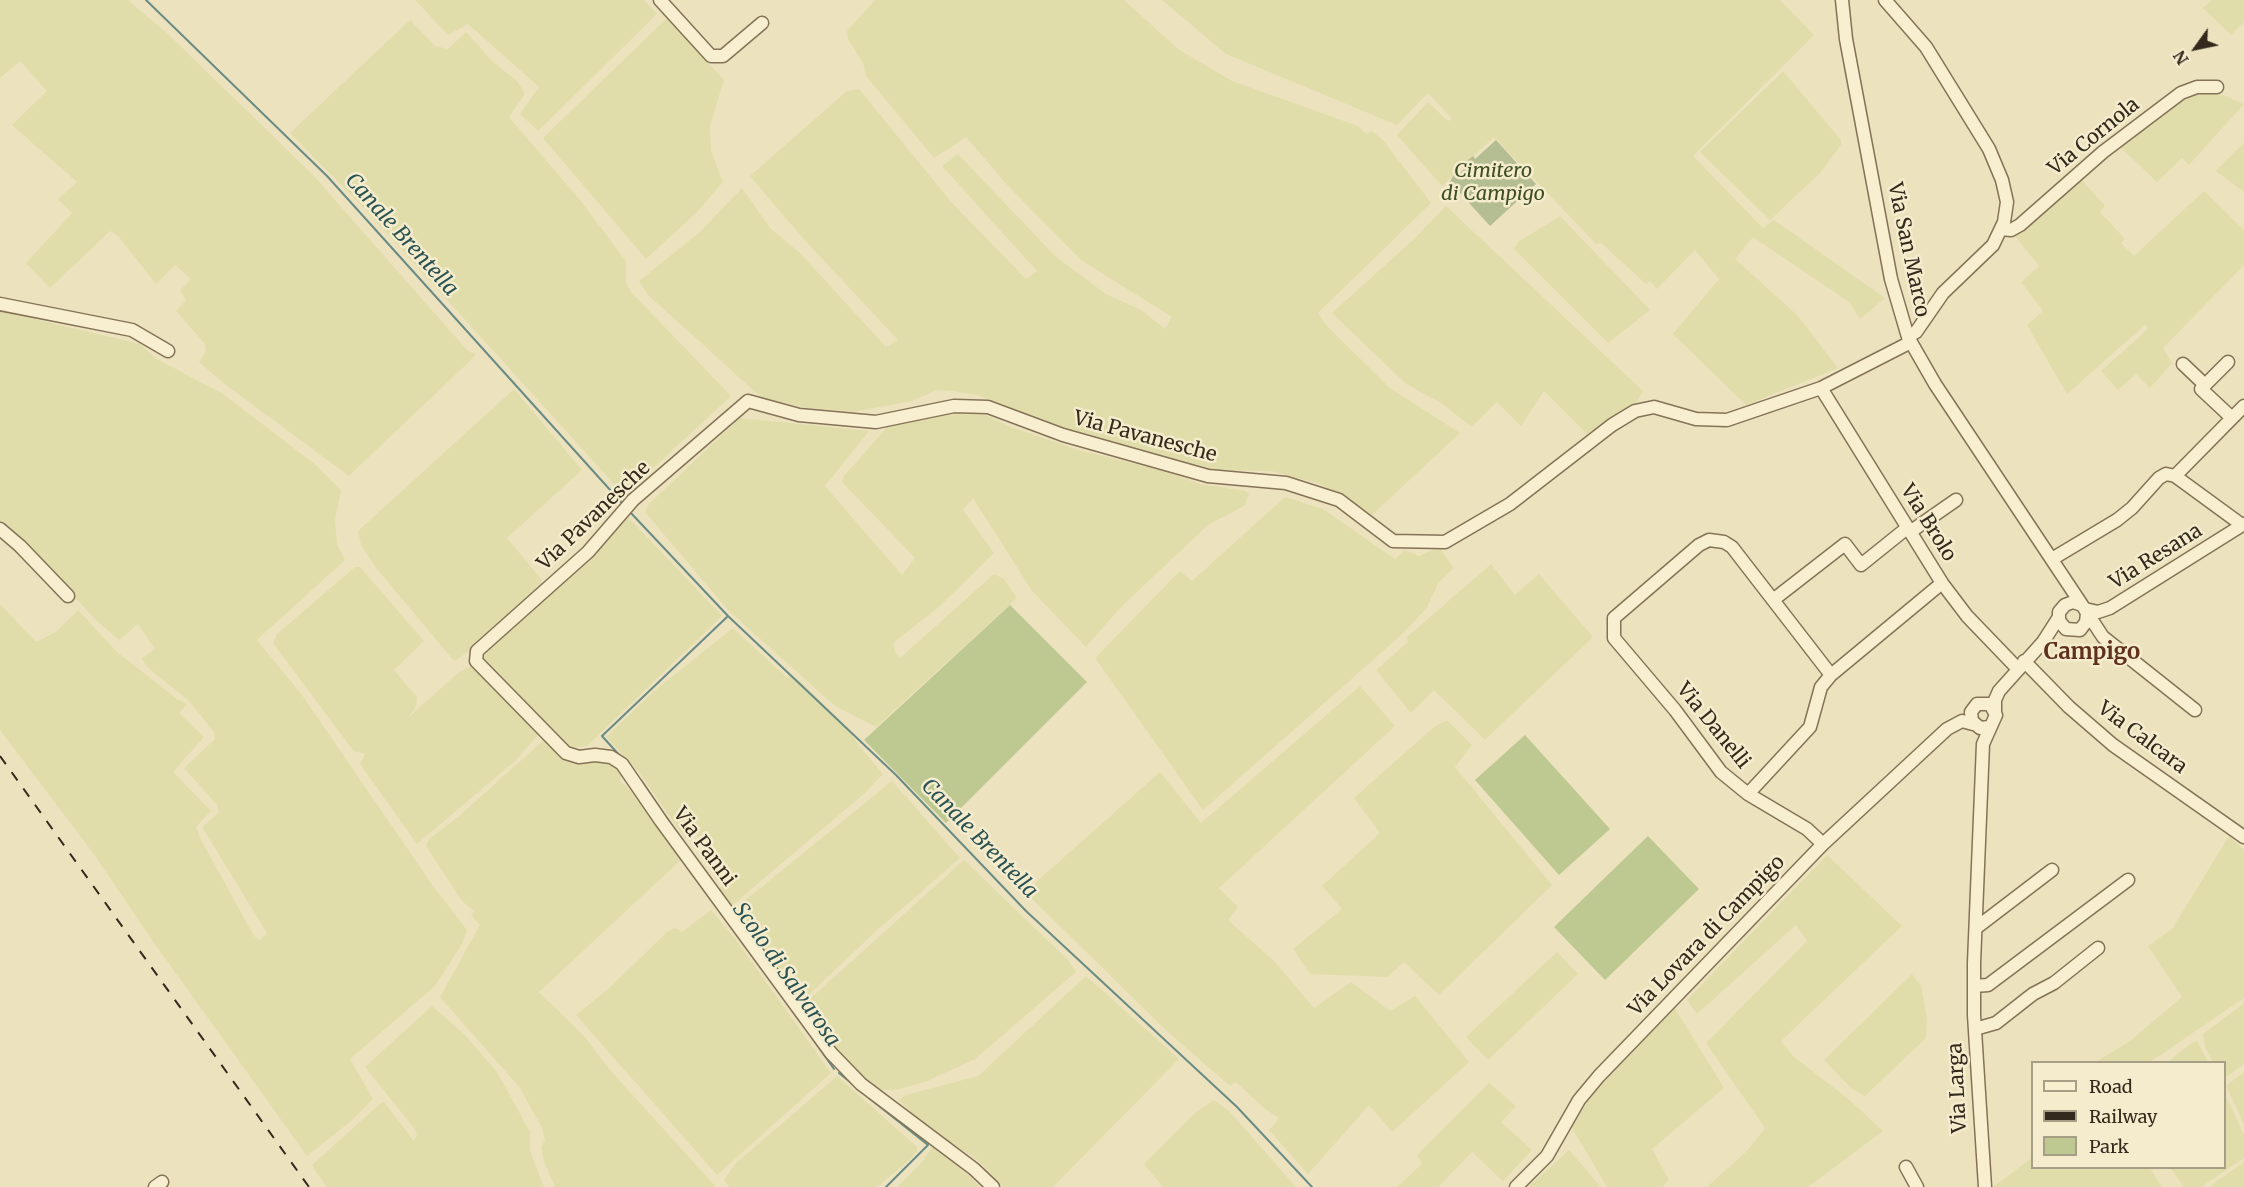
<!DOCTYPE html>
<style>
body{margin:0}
#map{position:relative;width:2244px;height:1187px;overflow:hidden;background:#ece2be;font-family:Merriweather,serif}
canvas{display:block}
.legend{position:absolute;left:2031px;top:1061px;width:195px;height:108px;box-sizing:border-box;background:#f4eccd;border:2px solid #a79e86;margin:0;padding:8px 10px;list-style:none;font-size:18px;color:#33291c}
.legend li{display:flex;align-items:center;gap:12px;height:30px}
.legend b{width:30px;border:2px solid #a79e86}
.north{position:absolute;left:2166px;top:18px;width:60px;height:60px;-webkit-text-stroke:4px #f4eccd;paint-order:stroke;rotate:237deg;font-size:16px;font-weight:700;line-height:24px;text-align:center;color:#33291c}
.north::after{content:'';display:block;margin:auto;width:21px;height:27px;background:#33291c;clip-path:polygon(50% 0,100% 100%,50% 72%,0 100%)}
</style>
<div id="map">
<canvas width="2244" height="1187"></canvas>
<ul class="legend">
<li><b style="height:8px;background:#f7efd0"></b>Road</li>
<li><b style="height:8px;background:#33291c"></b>Railway</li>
<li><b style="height:16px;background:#bec992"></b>Park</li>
</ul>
<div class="north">N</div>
</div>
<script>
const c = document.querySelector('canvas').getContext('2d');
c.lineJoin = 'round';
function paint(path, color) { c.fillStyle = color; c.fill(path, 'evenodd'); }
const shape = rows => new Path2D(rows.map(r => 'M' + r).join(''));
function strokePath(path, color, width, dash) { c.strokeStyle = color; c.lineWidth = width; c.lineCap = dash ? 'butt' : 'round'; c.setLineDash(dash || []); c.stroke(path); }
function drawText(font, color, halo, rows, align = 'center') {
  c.font = font + ' Merriweather,serif'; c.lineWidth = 5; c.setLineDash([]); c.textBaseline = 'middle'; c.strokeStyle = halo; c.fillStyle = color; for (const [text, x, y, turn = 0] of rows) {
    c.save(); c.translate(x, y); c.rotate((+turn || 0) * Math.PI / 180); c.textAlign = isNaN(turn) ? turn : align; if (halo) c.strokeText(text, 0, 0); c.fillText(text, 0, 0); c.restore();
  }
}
const farmland = shape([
 [0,0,128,0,169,35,313,175,467,350,476,355,349,476,226,385,199,362,206,351,205,344,176,311,186,300,180,290,191,279,175,265,156,284,118,236,110,231,50,288,26,263,72,213,58,199,77,182,12,125,47,91,20,61,0,78],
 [415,0,644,0,657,14,538,131,520,114,539,87,468,24,448,35],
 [875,0,1124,0,1178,49,1232,81,1358,126,1366,134,1372,131,1383,140,1431,203,1318,313,1327,326,1390,388,1460,433,1372,515,1320,484,1271,471,1212,470,1065,429,977,395,952,391,937,390,912,401,853,412,808,408,762,398,648,295,639,281,700,232,742,188,770,228,801,254,886,347,898,340,800,235,750,176,847,91,859,89,952,203,1026,279,1037,271,942,166,958,154,1056,257,1106,294,1141,310,1165,329,1172,317,1081,260,1009,187,966,137,934,158,866,76,863,63,848,39,847,31],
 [1162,0,1780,0,1814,35,1693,156,1763,228,1774,220,1885,298,1860,319,1849,302,1753,237,1735,259,1797,315,1838,368,1746,405,1673,334,1719,279,1695,250,1657,289,1650,281,1646,284,1601,243,1596,244,1494,137,1442,186,1397,135,1428,102,1448,121,1452,119,1428,93,1397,125,1226,54],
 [2212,0,2244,0,2244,22,2231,35,2203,8],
 [667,18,724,80,710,126,711,151,723,182,697,212,646,259,543,138],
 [410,20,435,46,448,49,466,32,492,61,518,82,525,94,509,117,580,200,626,261,626,282,631,292,731,396,624,495,363,207,290,133],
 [1783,71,1841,140,1841,145,1820,173,1770,220,1700,152],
 [2199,94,2223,95,2244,104,2189,165,2182,158,2157,182,2118,145,2169,106],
 [2244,143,2244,192,2216,171],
 [2079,177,2105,206,2100,212,2125,239,2121,243,2134,256,2204,191,2244,230,2244,265,2163,348,2172,363,2150,388,2136,374,2118,390,2101,371,2148,329,2146,324,2067,394,2027,325,2043,311,2021,282,2039,266,2014,235],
 [1446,206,1643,391,1636,403,1587,434,1544,391,1521,426,1497,402,1472,427,1441,403,1406,384,1332,313,1414,239],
 [1560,216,1650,310,1608,343,1514,249,1518,242],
 [0,311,140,344,155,358,223,394,316,465,341,490,335,520,337,544,345,560,257,640,302,695,433,886,467,930,462,944,435,986,350,1059,373,1099,351,1121,307,1156,152,940,93,853,0,730,0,604,36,642,56,632,78,610,117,652,177,699,187,704,179,713,204,737,173,772,211,811,196,827,200,838,254,936,260,940,267,933,202,827,219,812,217,805,184,768,215,739,214,732,189,701,146,666,142,658,155,649,138,624,119,640,96,620,22,541,0,525],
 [514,389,582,470,507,538,541,579,543,584,468,652,454,661,377,569,361,545,358,531],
 [961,414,986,415,1008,426,1078,450,1165,471,1200,484,1246,491,1249,494,1244,506,1208,525,1119,609,1086,647,1032,591,973,498,963,510,994,553,939,607,894,642,895,652,900,658,994,574,1004,579,1017,598,876,727,835,706,728,610,645,512,649,504,740,418,869,431,825,486,902,575,915,558,842,482,844,476,888,426,910,418],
 [1285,497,1323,509,1395,559,1405,550,1419,556,1439,547,1454,568,1439,582,1426,609,1399,637,1203,810,1095,658,1180,571,1192,581],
 [624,513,722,616,587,746,572,748,566,746,480,659,480,651],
 [1491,564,1515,595,1539,574,1593,637,1485,740,1434,690,1411,713,1376,670,1408,642,1406,638],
 [355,567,360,567,424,641,394,670,417,697,416,706,409,717,459,672,473,665,540,733,515,761,417,844,360,764,365,754,354,751,349,745,273,643,277,634],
 [733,628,787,678,792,675,801,682,847,727,860,747,883,774,865,793,730,907,718,891,728,877,694,832,685,838,638,771,606,737,653,692],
 [1360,686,1395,726,1219,888,1238,907,1228,920,1274,961,1314,1008,1351,982,1390,1011,1415,996,1469,1062,1392,1132,1369,1105,1308,1174,1269,1130,1279,1118,1265,1109,1236,1082,1230,1086,1167,1031,1025,892,1160,772,1201,823],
 [1447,720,1472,745,1455,767,1552,885,1439,995,1404,962,1387,977,1310,974,1293,949,1342,909,1322,886,1380,833,1354,798,1434,727],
 [545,739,560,753,595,756,615,765,623,774,620,781,628,788,683,858,539,992,584,1036,610,1070,716,1187,555,1187,544,1162,541,1147,545,1140,542,1128,520,1088,440,997,480,925,471,915,474,911,462,901,426,846,429,839,458,817],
 [892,781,960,858,875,932,798,1005,732,911],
 [2229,836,2244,850,2244,998,2150,1062,2096,1062,2130,1041,2182,997,2148,946,2172,929],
 [1827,855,1902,926,1781,1041,1794,1057,1846,1097,1883,1131,1808,1187,1707,1187,1748,1150,1765,1128,1706,1043,1807,941,1796,925,1697,1014,1687,1000],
 [964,860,1068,960,1076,972,975,1059,925,1082,895,1090,871,1089,853,1073,801,1007],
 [711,910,736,940,831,1073,717,1175,576,1015,608,989,667,932,675,928,682,932],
 [1557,952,1578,974,1488,1060,1466,1037],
 [1912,974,1921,986,1927,1018,1926,1038,1865,1096,1852,1089,1824,1060],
 [1086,976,1179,1059,1053,1187,1003,1187,979,1161,920,1122,899,1100,906,1095,978,1076],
 [2244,1003,2244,1064,2225,1078,2224,1062,2213,1062,2205,1047,2203,1034],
 [432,1006,465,1035,497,1072,530,1132,530,1151,544,1187,327,1187,314,1169,312,1165,382,1102,384,1102,414,1141,417,1135,414,1128,365,1067],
 [1674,1007,1724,1088,1652,1149,1669,1180,1662,1187,1607,1187,1571,1126,1594,1093],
 [2197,1041,2208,1062,2167,1062,2193,1042],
 [2244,1072,2244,1124,2226,1086],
 [837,1076,917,1147,917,1151,908,1161,877,1187,729,1187,724,1180,735,1164],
 [1489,1083,1516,1106,1501,1122,1532,1150,1503,1181,1472,1152,1438,1187,1397,1187,1422,1164,1417,1155],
 [2225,1094,2244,1135,2244,1158,2201,1187,2184,1187,2170,1168,2224,1168],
 [1214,1100,1229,1111,1296,1187,1163,1187,1144,1164,1196,1112],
 [933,1146,976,1182,980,1187,897,1187,922,1162],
 [1569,1150,1601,1187,1528,1187],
 [2032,1158,2032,1168,2150,1168,2162,1187,1993,1187],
 [2244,1162,2244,1187,2209,1187]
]);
const green = shape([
 [1010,605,1087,682,946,823,864,740],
 [1525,735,1610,829,1559,875,1475,780],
 [1648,836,1699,889,1605,980,1554,927]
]);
const cemetery = shape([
 [1496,140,1536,184,1490,226,1450,182,1455,172,1458,175,1470,163,1468,160,1473,156,1475,159]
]);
const stream = shape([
 [146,0,327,176,621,502],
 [630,512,728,616,896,775,1026,911,1237,1107,1312,1187],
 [621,757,602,736,727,617],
 [641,780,675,830],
 [796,1015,834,1069],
 [839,1073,855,1086],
 [869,1098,928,1145,886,1187]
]);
const minor = shape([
 [660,0,711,56,723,56,762,23],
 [1842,0,1846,39,1891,279,1908,337,1935,384,2082,605],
 [1885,0,1926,47,1989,149,2002,180,2007,202,2004,222,1993,245,1943,293,1916,332,1908,337],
 [2001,229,2011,230,2020,225,2103,152,2181,93,2197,87,2217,87],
 [0,304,132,330,168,351],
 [2228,362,2201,389,2232,418],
 [2183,364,2205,385],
 [1821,388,1942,583,1967,616,2017,668],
 [2175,476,2244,406],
 [0,529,20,546,68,596],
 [1910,532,1956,500],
 [2052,559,2117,520,2132,508,2159,478,2166,474,2175,476,2242,525],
 [1773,600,1845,544,1861,565,1907,528],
 [2085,609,2098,612,2110,608,2244,524],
 [2087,613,2086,622,2080,630,2066,629,2059,621,2059,612,2065,605,2073,602,2082,605,2103,637,2195,710],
 [2024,661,2069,707,2113,745,2244,837],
 [1995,712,1995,700,1999,691,2043,642,2059,617],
 [1748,794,1810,727,1821,687,1831,675,1942,583],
 [1823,844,1807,829,1748,794,1721,772,1675,710,1614,638,1614,618,1699,545,1709,540,1724,542,1732,547,1831,675],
 [1976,928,2052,870],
 [1974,986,1988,985,2128,880],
 [1975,1029,1996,1023,2033,994,2054,983,2098,948],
 [1906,1167,1917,1187],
 [155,1187,162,1182],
 [993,1187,974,1169,861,1084,831,1053,661,821,622,764,611,757,595,755,579,757,566,753,476,661,477,651,588,552,633,500,748,401,799,415,876,422,954,406,988,407,1063,435,1208,476,1286,483,1339,500,1393,541,1445,542,1510,504,1612,425,1635,411,1654,407,1696,419,1727,420,1821,388,1911,342],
 [1516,1187,1547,1156,1579,1100,1599,1076,1823,844,1947,729,1962,721,1973,724],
 [1985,1187,1974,1015,1974,963,1983,744,1996,715,1990,704,1977,704,1971,712,1972,721,1980,728,1989,727]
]);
const rail = shape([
 [0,756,309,1187]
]);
const streetNames = [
 ["Via Cornola",2094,137,-39],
 ["Via San Marco",1908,250,78],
 ["Via Pavanesche",1145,437,15],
 ["Via Pavanesche",594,516,-44],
 ["Via Brolo",1928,523,58],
 ["Via Resana",2156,557,-32],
 ["Via Danelli",1713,726,51],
 ["Via Calcara",2142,738,37],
 ["Via Panni",704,847,54],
 ["Via Lovara di Campigo",1707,936,-46],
 ["Via Larga",1958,1088,-93]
];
const parkNames = [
 ["Cimitero",1493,171],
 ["di Campigo",1493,194]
];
const waterNames = [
 ["Canale Brentella",401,235,48],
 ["Canale Brentella",979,839,46],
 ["Scolo di Salvarosa",786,975,55]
];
const quarterNames = [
 ["Campigo",2092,653]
];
paint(farmland, '#e1ddab');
paint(green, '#bec992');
paint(cemetery, '#b5be92');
strokePath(stream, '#698b85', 2);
strokePath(minor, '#847357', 15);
strokePath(minor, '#f7efd0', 12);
strokePath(rail, '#33291c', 2, [10, 10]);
drawText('20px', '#33291c', '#f4eccd', streetNames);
drawText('italic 20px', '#404f23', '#f4eccd', parkNames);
drawText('italic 21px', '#2b5253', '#f4eccd', waterNames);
drawText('bold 22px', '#5f301c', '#f4eccd', quarterNames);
</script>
